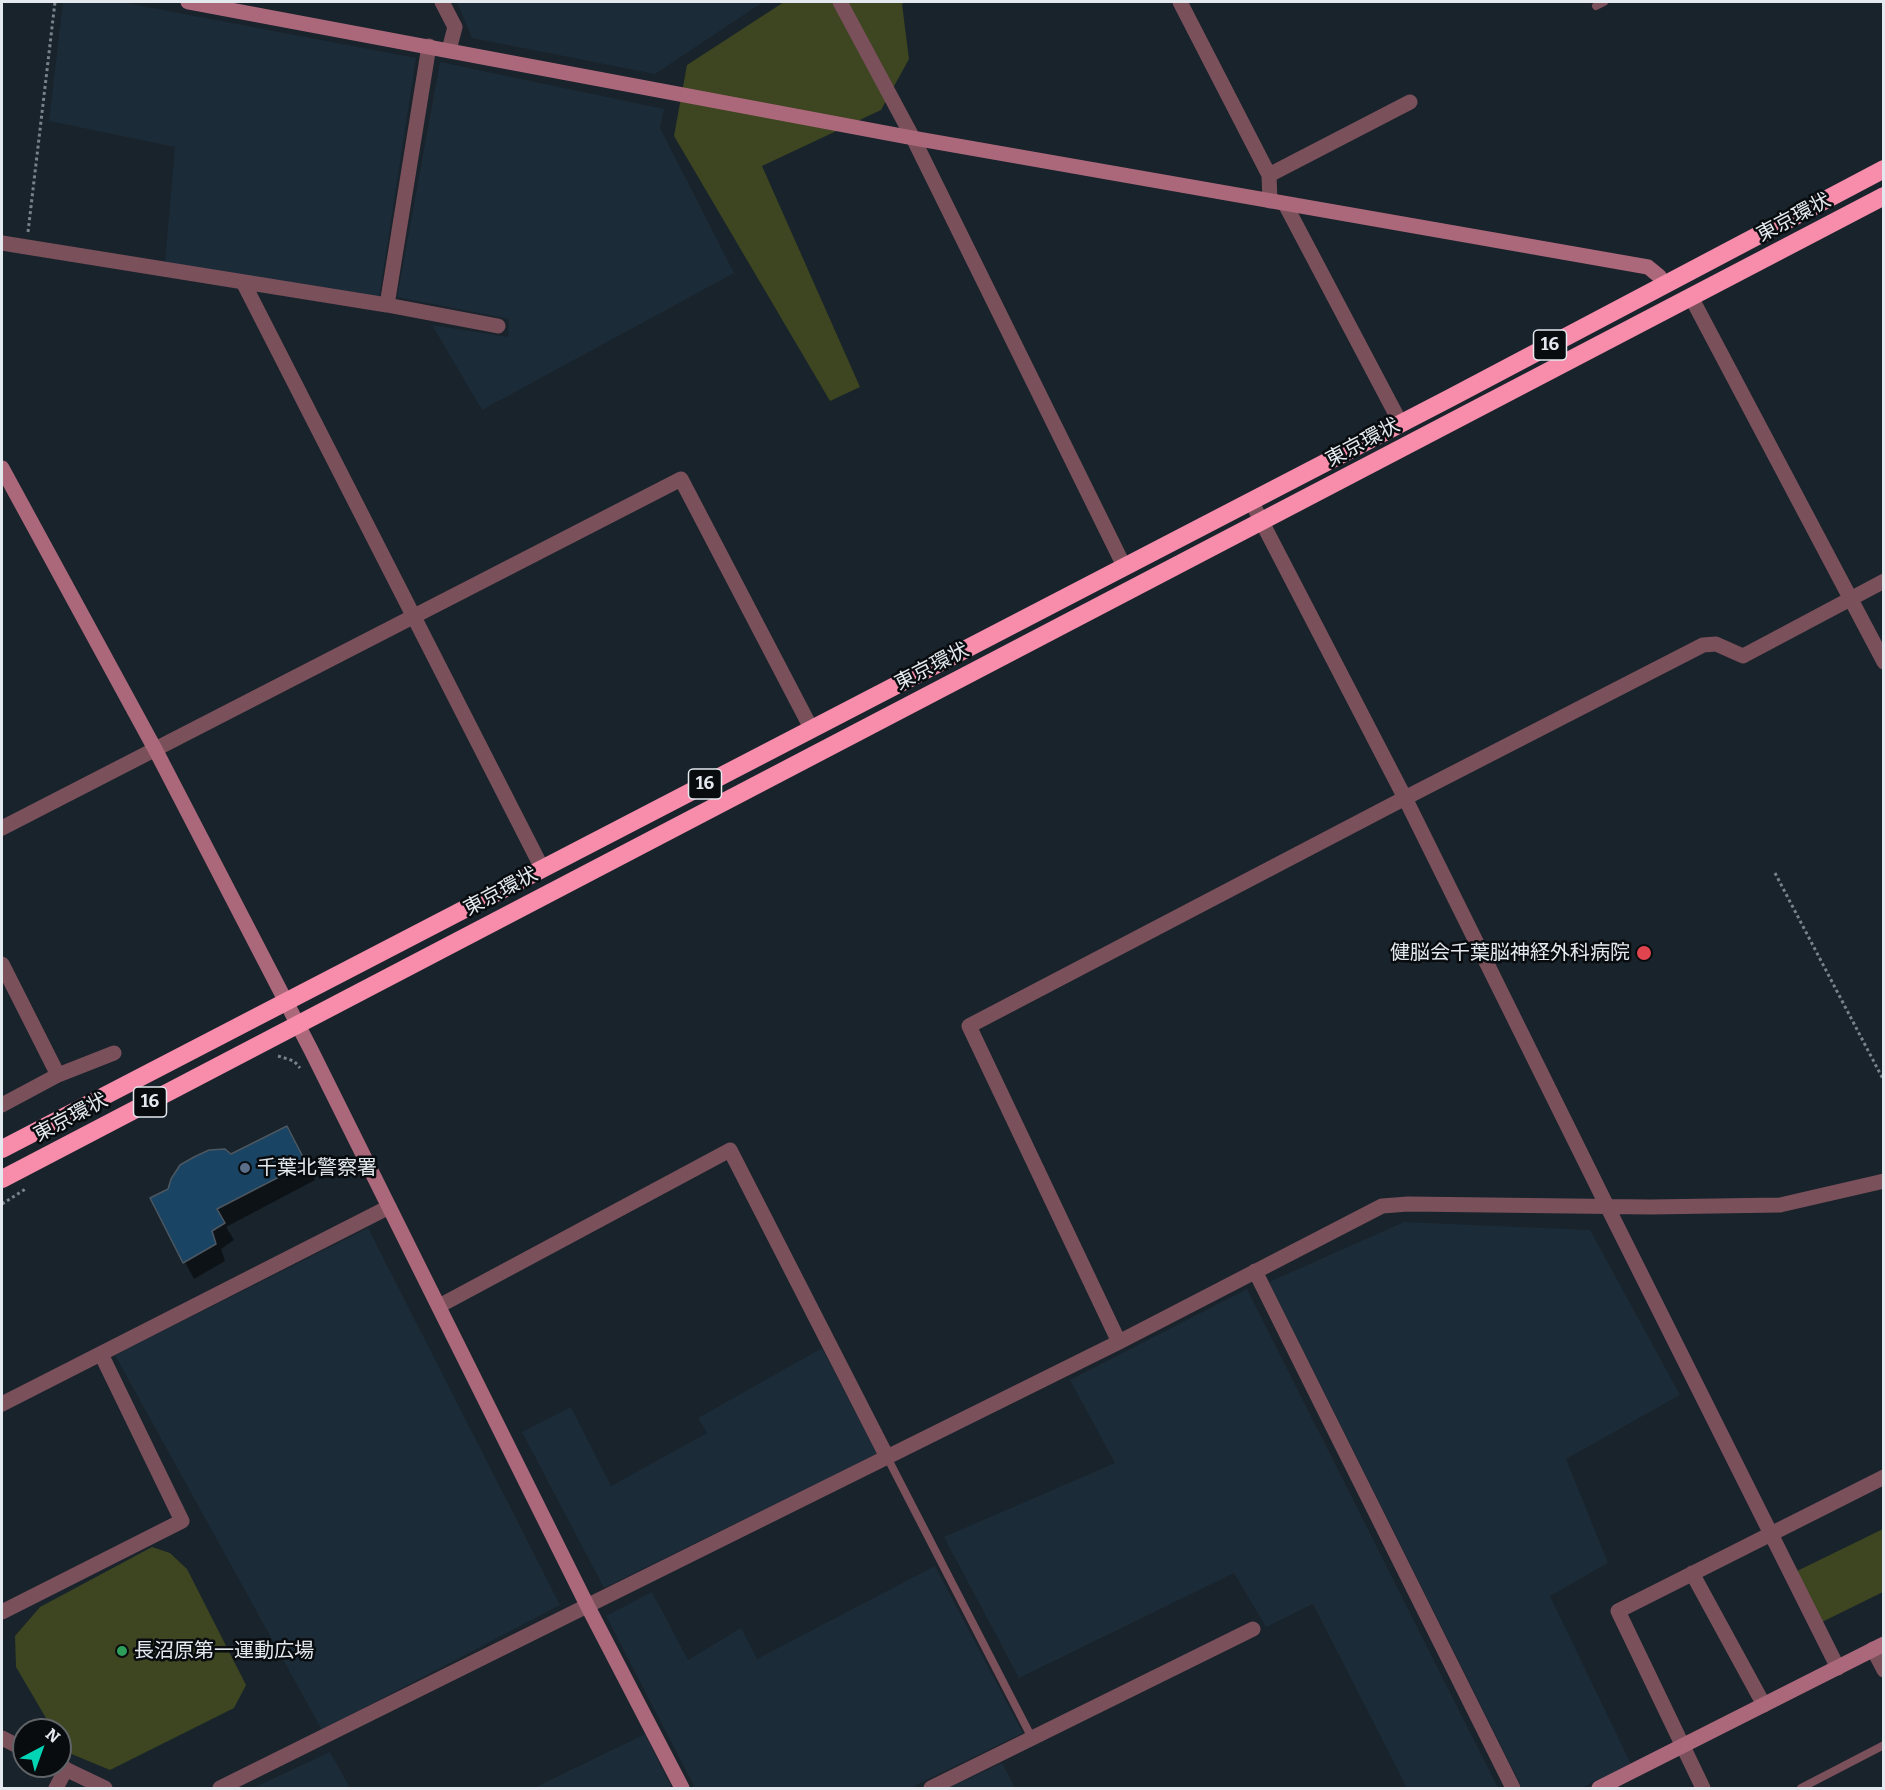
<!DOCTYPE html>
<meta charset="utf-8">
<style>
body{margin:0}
#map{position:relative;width:1885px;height:1790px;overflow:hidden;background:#19232b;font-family:Bitter,serif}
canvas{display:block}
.frame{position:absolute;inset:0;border:3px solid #e3e9ef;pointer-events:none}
.north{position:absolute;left:12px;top:1718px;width:60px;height:60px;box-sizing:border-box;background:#080c0f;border:2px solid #606469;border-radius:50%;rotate:41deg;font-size:16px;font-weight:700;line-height:24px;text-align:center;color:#e3e9ef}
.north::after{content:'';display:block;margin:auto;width:21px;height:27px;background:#02d5b6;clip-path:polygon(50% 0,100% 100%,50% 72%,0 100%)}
</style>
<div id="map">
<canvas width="1885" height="1790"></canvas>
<div class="frame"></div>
<div class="north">N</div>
</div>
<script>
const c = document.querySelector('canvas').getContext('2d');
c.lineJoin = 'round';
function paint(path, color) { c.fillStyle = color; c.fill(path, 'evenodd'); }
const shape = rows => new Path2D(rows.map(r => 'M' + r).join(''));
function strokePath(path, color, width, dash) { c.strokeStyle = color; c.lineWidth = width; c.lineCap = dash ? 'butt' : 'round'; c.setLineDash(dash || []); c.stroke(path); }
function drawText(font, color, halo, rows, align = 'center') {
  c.font = font + ' Bitter,"Noto Sans JP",serif'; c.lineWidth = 5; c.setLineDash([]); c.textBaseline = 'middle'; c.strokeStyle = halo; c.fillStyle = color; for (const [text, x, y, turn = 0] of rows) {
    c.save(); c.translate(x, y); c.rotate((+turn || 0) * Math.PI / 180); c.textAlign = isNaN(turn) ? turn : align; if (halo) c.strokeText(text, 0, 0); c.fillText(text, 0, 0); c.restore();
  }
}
const built = shape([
 [63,2,121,2,416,58,379,298,165,262,175,147,49,121],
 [457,2,763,2,655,74,472,38],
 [440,62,664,109,660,128,734,273,482,410,432,325,508,337,509,319,397,297],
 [1404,1222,1590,1230,1680,1395,1566,1459,1608,1563,1550,1596,1631,1764,1581,1788,1522,1788,1269,1282],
 [368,1228,560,1605,322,1730,115,1355],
 [1247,1289,1498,1788,1407,1788,1313,1604,1266,1627,1234,1573,1019,1678,944,1537,1115,1463,1070,1380],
 [822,1348,877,1454,604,1588,522,1432,571,1407,611,1486,707,1433,698,1418],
 [935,1566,1023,1733,910,1788,695,1788,606,1616,652,1592,688,1660,741,1628,757,1659],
 [645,1734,672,1788,534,1788],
 [330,1752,350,1788,253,1788],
 [1002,1763,1015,1788,949,1788]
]);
const green = shape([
 [784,2,906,2,902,4,909,59,881,110,762,166,860,387,830,401,674,136,687,65],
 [1883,1529,1883,1592,1820,1623,1795,1572],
 [152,1547,170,1553,187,1569,246,1685,234,1708,110,1770,69,1753,60,1740,60,1730,53,1730,16,1667,15,1636,40,1607]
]);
const shadow = shape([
 [296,1145,315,1180,226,1227,234,1240,221,1249,225,1261,194,1279,185,1262,169,1190,231,1156]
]);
const building = shape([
 [287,1126,306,1163,217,1209,225,1223,212,1231,216,1244,183,1263,150,1198,168,1189,171,1179,180,1165,194,1157,209,1150,225,1149,231,1154,287,1126]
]);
const path = shape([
 [28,232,55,2],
 [1775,873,1884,1081],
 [278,1056,294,1061,300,1068],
 [2,1204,27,1188]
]);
const lane = shape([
 [1596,6,1604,2],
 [887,1457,1032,1738],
 [1801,1788,1884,1745]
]);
const street = shape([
 [442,2,455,27,449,50],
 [840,2,913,138,1124,566],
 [1180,2,1269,175,1270,201],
 [1269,175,1410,102],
 [1285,204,1400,422],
 [2,243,387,305,429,46],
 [243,282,542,868],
 [1691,297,1884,662],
 [387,305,498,326],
 [1251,501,1405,798,1607,1206,1838,1668],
 [2,828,681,479,811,728],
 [2,964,58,1075],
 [2,1105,58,1075,114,1053],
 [1255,1271,1513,1788],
 [439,1306,730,1150,887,1457],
 [1119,1342,969,1026,1405,798,1703,645,1716,644,1743,656,1884,581],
 [2,1404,389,1207],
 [1692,1573,1764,1705],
 [2,1612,182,1521,101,1354],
 [1873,1649,1884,1670],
 [2,1738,24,1749],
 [59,1766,105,1788],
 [56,1788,66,1769],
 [220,1788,1119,1342,1382,1206,1408,1204,1650,1207,1780,1205,1884,1181],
 [931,1788,1253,1629],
 [1703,1788,1618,1611,1884,1477]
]);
const secondary = shape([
 [188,2,913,138,1648,267,1659,276,1664,285],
 [2,468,155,749,311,1050,588,1607,682,1788],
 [1599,1788,1884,1644]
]);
const highway = shape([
 [2,1149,1452,397,1884,169],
 [2,1179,1884,196]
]);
const markers = [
 [1644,953,8,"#e0444e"],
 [245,1168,6,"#5c6f8a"],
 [122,1651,6,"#2e9e5b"]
];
const shields = [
 [1550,345,33],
 [705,784,33],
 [150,1102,33]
];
const shieldNames = [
 ["16",1550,345],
 ["16",705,784],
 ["16",150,1102]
];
const streetNames = [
 ["東京環状",1794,218,-28],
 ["東京環状",1363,443,-28],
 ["東京環状",932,667,-27],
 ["東京環状",501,892,-28],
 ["東京環状",71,1118,-28]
];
const poiNames = [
 ["健脳会千葉脳神経外科病院",1630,953,"right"],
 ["千葉北警察署",257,1168],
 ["長沼原第一運動広場",134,1651]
];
paint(built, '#1c2b38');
paint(green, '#3d4521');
paint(shadow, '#0007');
paint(building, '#1a4464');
strokePath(building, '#4c5761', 1.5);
strokePath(path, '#7a8289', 3, [3, 3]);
strokePath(lane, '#7a505b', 8);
strokePath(street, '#7a505b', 15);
strokePath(secondary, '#ac687b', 15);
strokePath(highway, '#f78cab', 18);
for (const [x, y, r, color] of markers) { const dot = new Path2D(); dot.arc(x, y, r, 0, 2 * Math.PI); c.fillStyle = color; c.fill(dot); strokePath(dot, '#080c0f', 2); }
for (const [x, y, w] of shields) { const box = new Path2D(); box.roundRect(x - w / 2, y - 15, w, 30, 4.5); c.fillStyle = '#080c0f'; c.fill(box); strokePath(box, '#e3e9ef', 1.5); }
drawText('bold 18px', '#e3e9ef', null, shieldNames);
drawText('20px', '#e3e9ef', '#080c0f', streetNames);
drawText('20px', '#e3e9ef', '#080c0f', poiNames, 'left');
</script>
